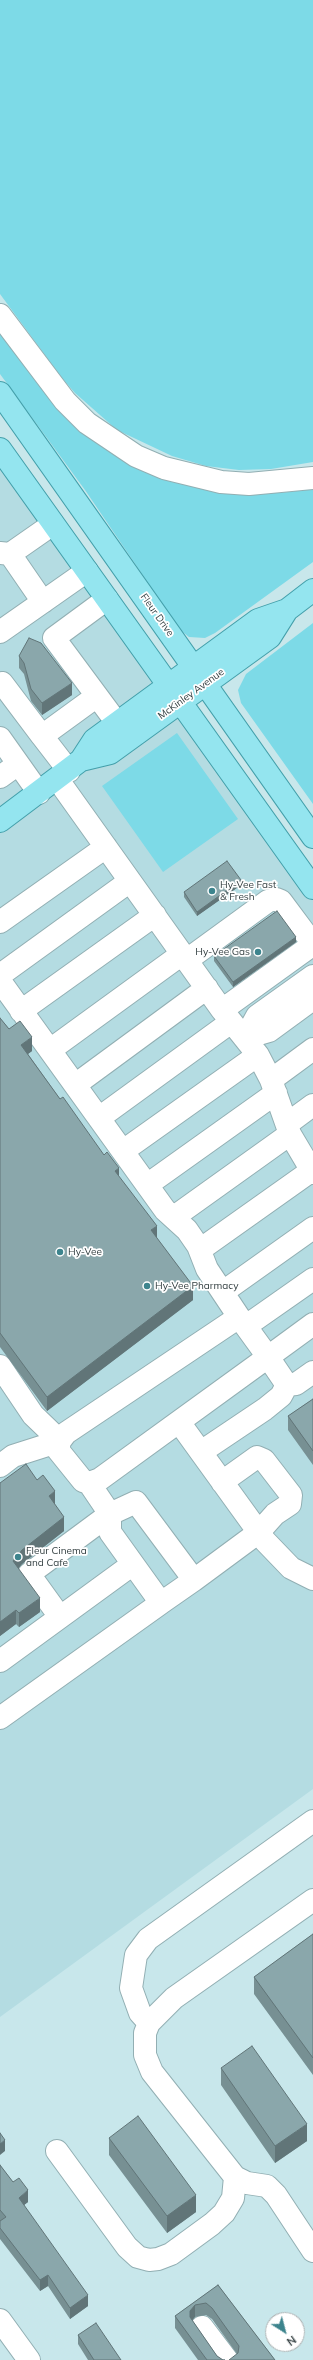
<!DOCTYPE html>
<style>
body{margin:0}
#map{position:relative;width:313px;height:2360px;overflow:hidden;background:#c8e7eb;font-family:Mulish,sans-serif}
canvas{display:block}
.north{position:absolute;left:265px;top:2312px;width:40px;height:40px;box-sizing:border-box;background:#fff;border:1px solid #adb1b2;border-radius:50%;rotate:144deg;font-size:11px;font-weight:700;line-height:16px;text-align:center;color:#313d3f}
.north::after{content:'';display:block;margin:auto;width:14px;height:18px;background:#3d848d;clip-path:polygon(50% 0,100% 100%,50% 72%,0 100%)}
</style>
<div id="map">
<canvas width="313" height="2360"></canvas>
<div class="north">N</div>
</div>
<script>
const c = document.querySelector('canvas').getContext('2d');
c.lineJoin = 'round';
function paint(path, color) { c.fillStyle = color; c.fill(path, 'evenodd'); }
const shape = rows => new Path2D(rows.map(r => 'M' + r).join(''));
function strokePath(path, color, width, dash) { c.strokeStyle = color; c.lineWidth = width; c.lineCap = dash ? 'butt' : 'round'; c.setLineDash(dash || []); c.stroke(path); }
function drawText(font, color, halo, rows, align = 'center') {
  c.font = font + ' Mulish,sans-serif'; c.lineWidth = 3.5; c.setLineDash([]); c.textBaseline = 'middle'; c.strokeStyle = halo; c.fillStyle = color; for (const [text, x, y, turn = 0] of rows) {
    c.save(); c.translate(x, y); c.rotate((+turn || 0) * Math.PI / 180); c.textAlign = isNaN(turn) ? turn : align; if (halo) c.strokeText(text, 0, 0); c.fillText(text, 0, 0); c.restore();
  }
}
const built = shape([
 [0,449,313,888,313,1789,0,2017]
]);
const green = shape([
 [0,0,313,0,313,462,271,469,239,470,206,466,172,456,117,430,75,393,61,377,0,294],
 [0,327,72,419,250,494,290,492,313,488,313,562,215,633,205,638,189,637,180,630,85,490,0,374],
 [313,623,313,804,241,703,238,690,246,674],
 [177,733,238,819,163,872,102,786]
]);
const minor = shape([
 [0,315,65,401,87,423,136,456,164,468,221,482,249,484,313,478],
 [0,553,10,554,53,524],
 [10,554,43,602],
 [107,599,54,638,117,723],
 [0,632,87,571],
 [2,683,42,736,97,696],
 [42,736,69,771],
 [0,738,39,793],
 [0,777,18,764],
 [58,780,222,1010,258,1055,271,1080,290,1134,313,1173],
 [0,922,106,847],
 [187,960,268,901,276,899,281,901,310,940,311,944,308,948,222,1010],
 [0,975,130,881],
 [313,976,257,1016,245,1038,269,1031,313,999],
 [0,981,165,1210,187,1230,198,1246,207,1269,239,1317],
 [21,1011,155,915],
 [50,1050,182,954],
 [271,1080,313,1049],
 [75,1085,207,988],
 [99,1118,231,1022],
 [287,1124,313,1105],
 [123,1151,258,1055],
 [147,1185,276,1093],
 [174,1217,290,1134],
 [201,1249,311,1171],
 [223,1292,313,1228],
 [313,1324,268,1357,100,1479,89,1483,83,1481,58,1450,60,1441,66,1433,239,1317,268,1357,287,1385,296,1384,313,1372],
 [246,1326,313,1279],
 [0,1366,33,1415,60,1441,13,1456,0,1466],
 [179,1422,265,1541,291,1568,313,1579],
 [201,1452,265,1409,281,1396,287,1385],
 [194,1580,259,1532,275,1514,290,1504,291,1495,264,1460,257,1457,222,1482],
 [60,1617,29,1574,110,1514,136,1502,194,1580,161,1603,110,1532,110,1514,89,1483],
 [0,1661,133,1564],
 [0,1718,161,1603],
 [313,1900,174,1998,149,2023,145,2033,145,2055,152,2072,235,2177,247,2183,267,2186,276,2195,313,2251],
 [149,2023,140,2013,131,1988,136,1955,148,1939,313,1821],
 [57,2151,127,2247,138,2257,149,2260,158,2259,171,2254,212,2224,224,2213,233,2198,235,2177],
 [0,2320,29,2360],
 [202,2327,227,2360]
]);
const major = shape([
 [0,393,313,837],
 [0,449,313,888],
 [81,760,110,753,270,637,287,610,313,590],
 [0,821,81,760,94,740,258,620,287,610]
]);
const wall = shape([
 [19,656,72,695,42,715,31,701,24,674,19,668],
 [241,885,197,916,184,897,184,892],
 [296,942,233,987,214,961,214,956],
 [0,1018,9,1029,32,1051,28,1054,60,1099,119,1177,157,1238,193,1300,47,1411,0,1347],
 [313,1399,313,1465,288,1430,288,1416],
 [0,1483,55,1505,64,1531,22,1564,18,1568,40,1612,19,1627,16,1624,0,1636],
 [313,1934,313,2075,254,1994,254,1977],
 [221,2068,307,2141,275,2163,221,2085],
 [109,2138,196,2212,167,2233,109,2155],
 [0,2165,28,2202,24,2205,88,2306,70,2319,48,2286,40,2291,0,2239],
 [218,2285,275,2360,237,2354,212,2319,206,2315,195,2317,192,2320,217,2356,223,2360,225,2360,198,2360,175,2328,175,2316],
 [78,2335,121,2360,88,2360,78,2344]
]);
const shadedWall = shape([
 [72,683,72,695,42,715,42,703],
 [241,880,241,885,197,916,197,912],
 [296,937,296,942,233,987,233,982],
 [32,1037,32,1051,21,1059,21,1045],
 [119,1168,119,1182,115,1171],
 [157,1226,157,1240,151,1230],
 [193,1286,193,1300,47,1411,47,1397],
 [55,1491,55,1506,49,1496],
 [64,1517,64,1531,22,1564,13,1575,13,1561,22,1550],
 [40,1598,40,1612,19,1627,19,1613],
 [16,1610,16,1624,0,1636,0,1622],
 [307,2124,307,2141,275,2163,275,2146],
 [5,2140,5,2151,0,2155,0,2144],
 [28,2190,28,2202,19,2209,19,2198],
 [196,2195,196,2212,167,2233,167,2216],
 [48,2275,48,2286,40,2291,40,2280],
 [88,2295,88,2306,70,2319,70,2308],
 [195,2305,195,2317,190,2323,190,2311]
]);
const building = shape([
 [29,638,41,643,72,683,42,703,31,689,24,663,19,656,29,638],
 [227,861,241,880,197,912,184,892,227,861],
 [277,911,296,937,233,982,214,956,277,911],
 [0,1018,9,1029,20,1021,32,1037,21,1045,60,1099,63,1097,104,1155,107,1152,119,1168,115,1171,157,1226,151,1230,193,1286,47,1397,0,1333,0,1018],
 [313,1399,313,1451,288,1416,313,1399],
 [26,1464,37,1480,43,1475,55,1491,49,1496,64,1517,22,1550,13,1561,40,1598,19,1613,16,1610,0,1622,0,1483,26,1464],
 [313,1934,313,2058,254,1977,313,1934],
 [252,2046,307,2124,275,2146,221,2068,252,2046],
 [138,2116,196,2195,167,2216,109,2138,138,2116],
 [0,2133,5,2140,0,2144,0,2133],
 [0,2165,13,2182,19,2178,28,2190,19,2198,88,2295,70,2308,48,2275,40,2280,0,2228,0,2221,6,2217,0,2210,0,2165],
 [218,2285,275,2360,229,2360,238,2353,239,2346,212,2308,206,2303,195,2305,190,2311,190,2317,217,2356,223,2360,225,2360,207,2360,175,2316,218,2285],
 [96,2323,121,2360,94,2360,78,2335,96,2323]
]);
const markers = [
 [212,891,4,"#3d848d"],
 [258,952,4,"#3d848d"],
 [60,1252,4,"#3d848d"],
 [147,1286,4,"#3d848d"],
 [18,1557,4,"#3d848d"]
];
const streetNames = [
 ["Fleur Drive",157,615,55],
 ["McKinley Avenue",191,694,-36]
];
const poiNames = [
 ["Hy-Vee Fast",220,885],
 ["& Fresh",220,897],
 ["Hy-Vee Gas",250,952,"right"],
 ["Hy-Vee",68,1252],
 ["Hy-Vee Pharmacy",155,1286],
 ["Fleur Cinema",26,1551],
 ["and Cafe",26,1563]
];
paint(built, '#b4dce2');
paint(green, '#7ddae7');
strokePath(minor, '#92afb3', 24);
strokePath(major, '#439faa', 24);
strokePath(minor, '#fff', 22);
strokePath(major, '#94e5ef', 22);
paint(wall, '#779093');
paint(shadedWall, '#617578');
paint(building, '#8aa7ab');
strokePath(building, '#617578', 1);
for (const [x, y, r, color] of markers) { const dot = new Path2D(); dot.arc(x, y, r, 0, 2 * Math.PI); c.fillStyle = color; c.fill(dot); strokePath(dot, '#fff', 1.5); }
drawText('10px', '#313d3f', '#fff', streetNames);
drawText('10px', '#313d3f', '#fff', poiNames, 'left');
</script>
